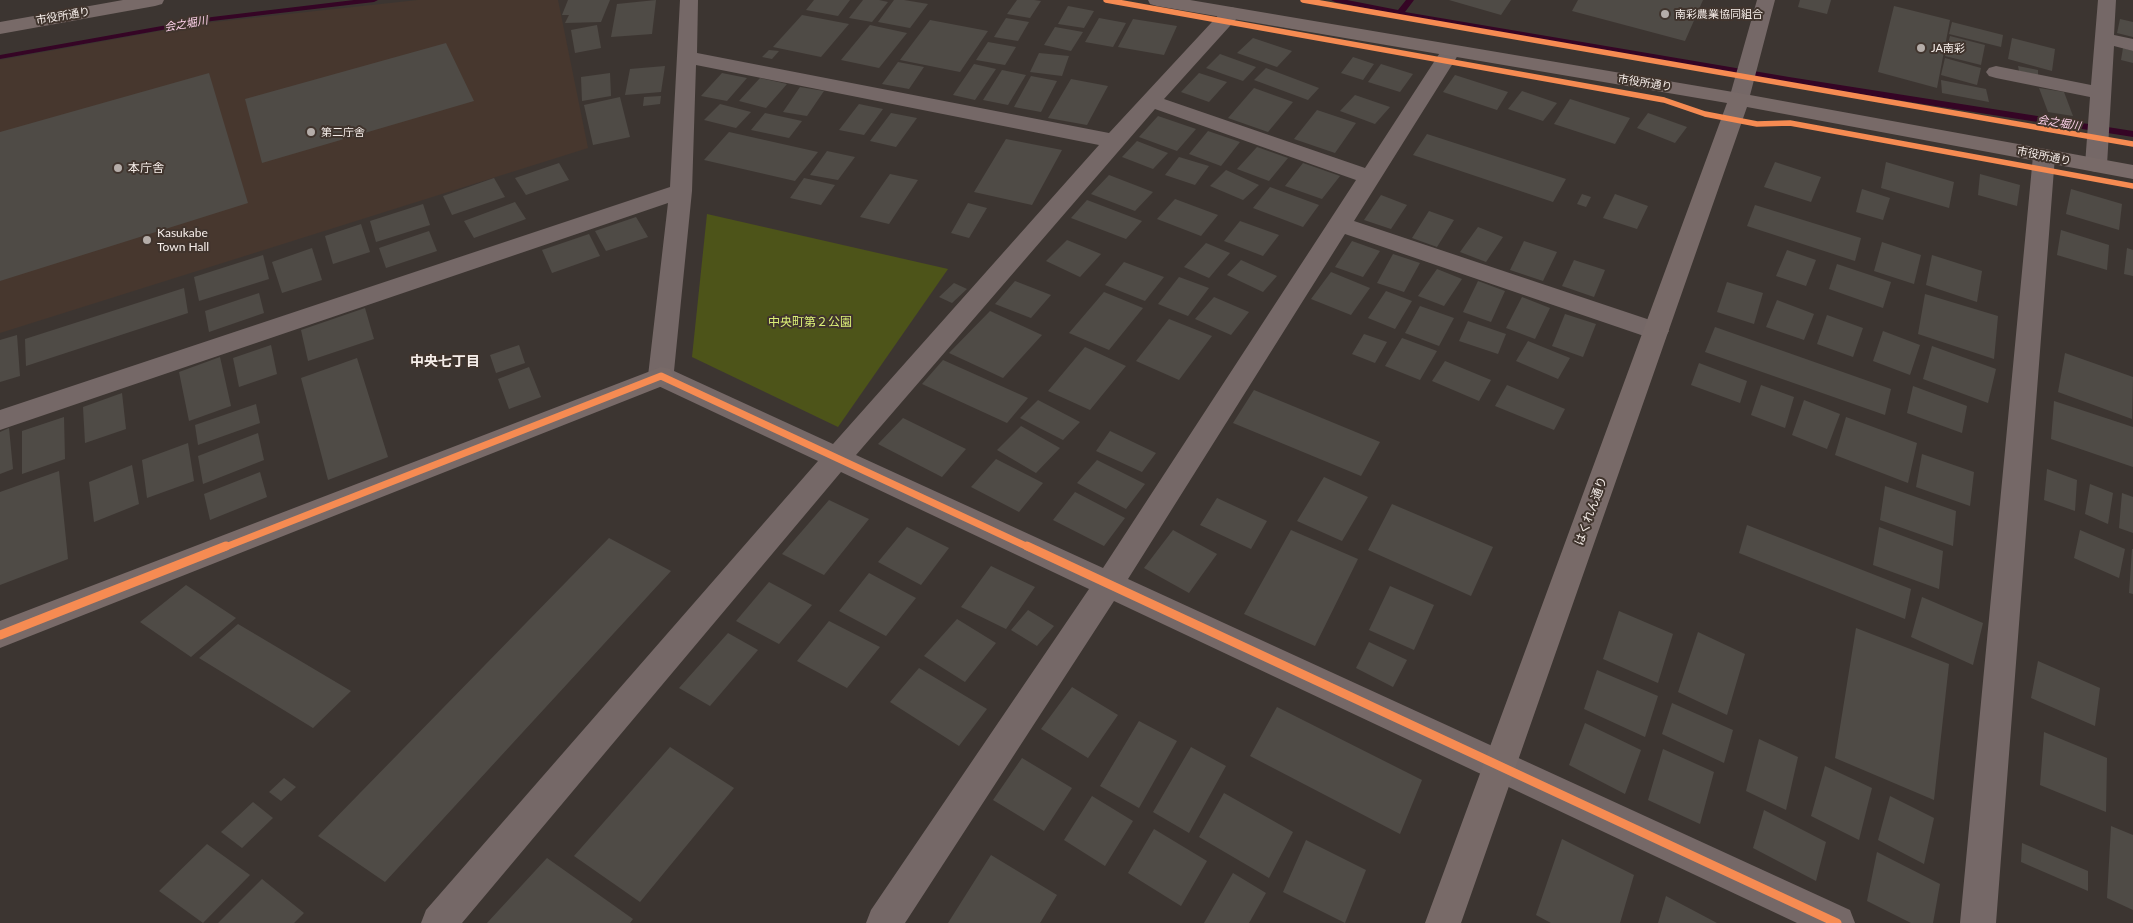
<!DOCTYPE html>
<meta charset="utf-8">
<style>
body{margin:0}
canvas{display:block;background:#3c3531}
</style>
<canvas width="2133" height="923"></canvas>
<script>
const c = document.querySelector('canvas').getContext('2d');
c.lineJoin = 'round';
function paint(path, color) { c.fillStyle = color; c.fill(path, 'evenodd'); }
const shape = rows => new Path2D(rows.map(r => 'M' + r).join(''));
function strokePath(path, color, width, dash) { c.strokeStyle = color; c.lineWidth = width; c.lineCap = dash ? 'butt' : 'round'; c.setLineDash(dash || []); c.stroke(path); }
function drawText(font, color, halo, rows, align = 'center') {
  c.font = font + ' Lato,"Noto Sans JP",sans-serif'; c.lineWidth = 4; c.setLineDash([]); c.textBaseline = 'middle'; c.strokeStyle = halo; c.fillStyle = color; for (const [text, x, y, turn = 0] of rows) {
    c.save(); c.translate(x, y); c.rotate((+turn || 0) * Math.PI / 180); c.textAlign = isNaN(turn) ? turn : align; if (halo) c.strokeText(text, 0, 0); c.fillText(text, 0, 0); c.restore();
  }
}
const built = shape([
 [418,0,558,0,588,148,0,333,0,60,205,23]
]);
const green = shape([
 [707,214,948,269,838,427,692,357]
]);
const stream = shape([
 [354,0,378,0,374,2,212,21,0,59,0,55,212,17,354,0],
 [1331,0,1347,0,1398,10,1406,0,1414,0,1405,12,1789,77,2133,131,2133,137,1789,83,1400,15,1335,2,1331,0]
]);
const building = shape([
 [568,0,610,0,601,22,565,23,569,15,562,15],
 [656,0,652,34,611,37,617,4],
 [814,0,850,0,838,16,806,10],
 [863,0,879,0,888,2,872,22,849,18],
 [894,0,904,0,928,4,910,28,878,22],
 [1017,0,1034,0,1041,1,1030,18,1007,14],
 [1449,0,1511,0,1501,15],
 [1578,0,1703,0,1685,41,1572,11],
 [1800,0,1831,0,1827,14,1798,7],
 [1068,6,1094,11,1084,28,1058,24],
 [1894,6,1950,20,1937,88,1878,72],
 [802,15,849,24,821,57,773,47],
 [1006,18,1029,22,1018,41,994,37],
 [1099,18,1126,23,1113,47,1085,42],
 [1133,19,1177,26,1164,55,1118,47],
 [2120,19,2133,22,2133,37,2117,33],
 [930,20,988,31,960,72,900,60],
 [1952,22,2003,35,2001,47,1949,34],
 [597,25,601,48,575,53,571,30],
 [870,25,907,33,879,68,841,60],
 [1055,27,1083,32,1071,51,1044,45],
 [1950,36,1985,45,1981,65,1945,56],
 [1253,38,1292,51,1277,67,1237,53],
 [2012,38,2055,49,2052,71,2008,59],
 [988,42,1016,47,1005,65,976,60],
 [446,43,474,101,262,163,245,99],
 [2123,48,2133,51,2133,63,2121,60],
 [769,50,779,51,772,59,762,57],
 [1039,53,1069,56,1062,76,1030,72],
 [1220,54,1256,67,1243,81,1206,68],
 [1353,57,1374,64,1363,80,1341,73],
 [1945,58,1981,68,1977,85,1941,75],
 [898,62,924,67,909,89,882,84],
 [974,64,996,69,975,100,953,95],
 [1381,64,1413,74,1400,92,1368,82],
 [665,66,661,92,625,95,630,69],
 [2018,66,2038,70,2038,75,2019,71],
 [1266,68,1319,88,1308,100,1254,80],
 [1002,70,1026,75,1008,105,983,100],
 [209,73,248,203,0,281,0,132],
 [610,73,611,96,582,101,581,77],
 [722,73,747,78,727,101,701,96],
 [1199,73,1227,82,1209,102,1181,92],
 [1455,75,1508,92,1497,110,1443,92],
 [1031,76,1057,81,1041,112,1014,107],
 [760,78,787,84,766,108,739,101],
 [1071,79,1108,86,1087,125,1048,118],
 [1941,80,1986,89,1989,102,1942,93],
 [800,87,824,91,807,116,783,112],
 [1254,88,1293,102,1268,132,1228,118],
 [2039,88,2064,92,2073,116,2048,112],
 [1522,91,1557,103,1543,121,1508,109],
 [1355,95,1390,107,1375,124,1340,111],
 [661,96,660,104,643,106,644,97],
 [620,97,630,137,593,145,584,105],
 [1570,99,1630,118,1615,144,1554,124],
 [720,104,751,112,736,128,704,120],
 [859,104,883,109,864,135,839,130],
 [1317,110,1356,123,1335,153,1294,139],
 [765,113,802,121,789,138,751,130],
 [891,113,917,118,896,147,870,141],
 [1648,113,1687,127,1675,143,1637,128],
 [1158,116,1196,129,1177,151,1139,137],
 [1208,131,1240,142,1221,166,1189,154],
 [729,132,818,152,795,181,704,160],
 [1427,134,1566,179,1553,202,1413,155],
 [1006,139,1062,150,1032,205,974,192],
 [1137,141,1168,153,1153,169,1122,157],
 [1257,147,1288,158,1269,181,1237,169],
 [827,151,855,157,838,180,810,175],
 [1179,157,1209,166,1195,185,1165,175],
 [1775,162,1821,177,1811,202,1764,187],
 [1886,162,1954,182,1949,208,1881,188],
 [559,163,569,180,526,195,515,178],
 [1303,163,1340,176,1322,199,1285,186],
 [1226,170,1259,185,1243,200,1210,186],
 [890,174,918,180,889,224,860,217],
 [1980,174,2020,185,2017,206,1978,195],
 [1109,175,1153,192,1135,211,1091,194],
 [494,178,505,197,452,215,443,196],
 [804,178,835,185,821,205,790,198],
 [1270,187,1319,205,1303,227,1253,208],
 [1862,189,1890,198,1883,220,1856,212],
 [2071,189,2122,204,2119,230,2066,214],
 [1582,194,1591,197,1586,207,1577,204],
 [1615,194,1648,206,1637,229,1603,218],
 [1381,195,1407,205,1391,229,1364,220],
 [1175,199,1218,215,1201,236,1157,219],
 [1087,200,1142,221,1126,239,1071,218],
 [515,202,526,219,474,238,464,221],
 [968,203,987,208,969,238,951,233],
 [423,204,430,225,376,242,370,221],
 [1755,205,1861,238,1855,261,1747,226],
 [1429,211,1454,220,1437,247,1412,238],
 [636,217,648,237,606,251,595,231],
 [1240,221,1279,235,1263,256,1224,241],
 [361,224,370,252,333,264,325,236],
 [1478,227,1503,237,1486,262,1460,252],
 [2061,230,2109,245,2107,270,2057,255],
 [429,231,437,251,386,268,379,248],
 [589,234,600,256,552,273,542,250],
 [1067,240,1101,254,1080,277,1046,261],
 [1352,241,1380,251,1363,277,1335,267],
 [1524,241,1557,252,1543,281,1510,270],
 [1882,242,1921,255,1914,284,1874,271],
 [1206,243,1230,253,1209,278,1184,267],
 [312,248,322,280,282,293,272,262],
 [2127,248,2133,250,2133,276,2124,274],
 [1787,250,1816,260,1806,286,1776,276],
 [1393,254,1420,263,1404,292,1377,283],
 [263,255,269,279,199,301,194,277],
 [1932,255,1982,271,1977,302,1926,285],
 [1241,260,1277,276,1263,292,1227,275],
 [1574,260,1605,270,1594,297,1562,286],
 [1124,262,1164,277,1145,301,1105,285],
 [1837,264,1891,282,1883,308,1829,289],
 [1437,269,1462,279,1444,306,1418,296],
 [1331,272,1370,288,1351,315,1311,299],
 [1179,277,1209,288,1188,316,1158,304],
 [1015,281,1051,295,1031,318,995,304],
 [1478,281,1505,291,1491,322,1463,312],
 [1727,282,1763,293,1754,324,1717,312],
 [954,283,967,289,952,303,939,297],
 [184,288,188,313,26,366,25,339],
 [1386,291,1412,301,1395,329,1368,318],
 [1104,292,1143,308,1109,350,1069,333],
 [259,293,264,313,209,332,205,311],
 [1925,294,1998,316,1994,359,1918,334],
 [1214,297,1249,312,1231,335,1195,319],
 [1522,297,1550,308,1535,339,1506,328],
 [1777,300,1814,314,1804,340,1766,327],
 [1420,306,1454,318,1439,346,1405,333],
 [365,308,374,339,308,361,301,330],
 [990,311,1042,335,1003,378,949,353],
 [1565,314,1596,324,1583,357,1552,346],
 [1827,315,1863,328,1853,357,1817,344],
 [1169,319,1212,336,1179,380,1136,361],
 [1468,321,1506,334,1498,354,1459,341],
 [1715,327,1891,389,1885,415,1705,352],
 [1883,331,1920,345,1910,375,1873,361],
 [1364,334,1387,342,1375,363,1352,354],
 [17,335,20,376,0,382,0,340],
 [1402,338,1437,351,1420,380,1385,366],
 [1528,341,1570,358,1558,379,1516,361],
 [271,345,277,374,239,387,233,358],
 [519,345,525,363,496,373,490,355],
 [1932,346,1996,369,1988,403,1923,379],
 [1085,347,1126,366,1090,410,1048,391],
 [2065,353,2133,377,2132,419,2058,392],
 [220,357,231,406,189,421,179,372],
 [357,358,388,457,328,480,301,378],
 [943,360,1028,398,1007,423,922,384],
 [1445,361,1491,380,1479,401,1432,381],
 [1699,363,1747,381,1740,403,1691,385],
 [529,367,541,397,509,409,498,379],
 [1507,385,1565,409,1554,430,1495,406],
 [1761,385,1794,397,1785,428,1751,415],
 [1913,386,1967,406,1962,433,1907,413],
 [1254,390,1380,442,1361,476,1233,423],
 [122,393,126,429,85,443,83,407],
 [1038,400,1080,422,1063,440,1020,418],
 [1804,400,1840,414,1827,449,1792,435],
 [2054,401,2133,427,2133,467,2051,439],
 [256,404,260,423,198,445,195,425],
 [64,417,65,459,22,474,22,431],
 [1846,417,1917,443,1908,483,1835,455],
 [903,418,966,449,942,477,878,444],
 [1021,426,1060,448,1036,473,997,450],
 [9,428,13,469,0,474,0,432],
 [1110,431,1156,453,1142,472,1096,451],
 [258,433,264,460,203,484,198,456],
 [188,443,194,481,147,498,142,460],
 [1922,454,1974,472,1970,506,1916,487],
 [996,459,1043,483,1019,512,971,487],
 [1097,460,1145,484,1126,509,1077,483],
 [132,465,139,504,94,522,89,482],
 [2047,469,2077,480,2075,511,2044,500],
 [59,471,68,559,0,585,0,492],
 [260,472,267,497,210,520,204,494],
 [1324,477,1368,497,1342,541,1297,521],
 [2090,484,2113,493,2108,524,2085,514],
 [1885,486,1956,511,1953,546,1880,520],
 [1075,492,1125,518,1104,546,1053,520],
 [2122,493,2133,497,2133,533,2119,528],
 [1217,498,1267,521,1251,549,1200,525],
 [829,500,869,519,824,575,782,554],
 [1392,504,1493,547,1471,596,1368,550],
 [1747,525,1911,589,1905,619,1739,553],
 [907,527,949,548,921,585,878,562],
 [1879,527,1943,551,1939,589,1873,565],
 [1173,530,1217,554,1189,593,1144,568],
 [1291,530,1358,559,1315,646,1244,614],
 [2080,530,2125,549,2119,578,2074,558],
 [609,538,671,571,385,882,318,836],
 [2132,549,2133,549,2133,594,2129,593],
 [991,566,1035,587,1006,629,961,607],
 [869,573,916,598,886,636,839,611],
 [769,582,812,605,779,644,736,621],
 [186,585,236,618,191,657,140,622],
 [1390,586,1434,605,1414,650,1369,630],
 [1922,597,1983,623,1973,665,1911,637],
 [1028,610,1054,626,1037,646,1011,630],
 [1619,611,1673,634,1658,683,1603,659],
 [957,619,996,643,965,682,924,656],
 [829,621,880,647,847,688,797,661],
 [238,624,351,691,313,728,199,658],
 [1856,628,1949,664,1934,800,1835,758],
 [1698,632,1745,654,1727,715,1678,692],
 [728,633,758,650,710,706,679,688],
 [1369,642,1407,660,1393,687,1356,668],
 [2038,661,2100,688,2095,726,2031,698],
 [919,668,987,709,959,746,890,702],
 [1597,670,1658,696,1645,737,1584,709],
 [1072,687,1118,715,1088,758,1041,729],
 [1672,703,1733,730,1724,763,1662,734],
 [1277,707,1422,780,1400,834,1250,756],
 [1139,721,1177,741,1139,808,1100,786],
 [1585,723,1641,750,1625,794,1569,765],
 [2044,732,2107,758,2106,812,2040,785],
 [1759,739,1798,757,1786,810,1746,791],
 [670,747,734,788,640,902,574,856],
 [1191,747,1226,766,1189,833,1153,812],
 [1663,749,1714,772,1700,824,1648,800],
 [1022,758,1072,788,1044,831,993,800],
 [1825,766,1872,788,1859,840,1811,816],
 [284,778,296,787,281,801,269,792],
 [1224,793,1293,832,1269,878,1199,837],
 [1092,796,1133,821,1105,866,1064,840],
 [1890,796,1934,818,1924,864,1878,840],
 [253,802,273,818,242,848,221,832],
 [1764,810,1826,842,1816,881,1753,848],
 [2111,826,2133,835,2133,910,2107,898],
 [1154,829,1207,861,1181,906,1128,873],
 [1562,839,1634,875,1620,923,1551,923,1536,915],
 [1306,840,1366,870,1345,923,1283,892],
 [2022,843,2088,871,2088,891,2021,862],
 [207,844,250,875,203,923,159,891],
 [1877,852,1940,884,1933,923,1911,923,1867,901],
 [991,855,1057,895,1040,923,948,923],
 [547,858,633,919,630,923,487,923],
 [1233,873,1266,893,1249,923,1204,923],
 [262,879,304,913,294,923,218,923],
 [1666,896,1717,923,1658,923]
]);
const street = shape([
 [680,0,698,0,697,53,1109,133,1224,9,1231,7,1238,9,1241,13,1238,17,1164,99,1365,168,1443,48,1457,48,1460,52,1354,221,1665,325,1669,331,1665,337,1656,340,1647,337,1345,234,1128,579,1850,910,1855,923,1797,923,1114,601,905,923,866,923,871,910,1089,589,841,472,462,923,421,923,426,910,818,461,652,383,648,376,668,203,0,430,0,410,670,187,680,0],
 [696,65,1099,145,833,444,674,371,692,191,696,65],
 [1155,109,1356,180,1103,568,856,455,1155,109],
 [1757,0,1775,0,1749,99,1746,103,1739,105,1732,103,1729,99,1757,0],
 [2098,0,2116,0,2114,35,2133,39,2133,51,2114,46,2107,165,2104,170,2096,172,2088,170,2085,165,2090,97,1996,78,1989,76,1986,72,1989,68,1996,66,2091,85,2098,0],
 [2044,149,2052,151,2055,156,1996,923,1960,923,2033,156,2036,151,2044,149]
]);
const secondary = shape([
 [123,0,164,0,162,4,155,6,0,34,0,22,123,0],
 [1148,0,1190,0,1739,93,2133,165,2133,179,1747,107,1461,923,1425,923,1727,103,1157,6,1150,4,1148,0],
 [661,367,670,369,674,376,670,383,0,648,0,621,661,367]
]);
const cyclewayFar2 = shape([
 [1106,0,1664,100,1705,114,1757,124,1790,123,2133,186],
 [1303,0,2133,144]
]);
const cyclewayFar1 = shape([
 [223,548,661,376,1030,548]
]);
const cycleway = shape([
 [1027,546,1837,923],
 [0,635,226,546]
]);
const markers = [
 [1665,14,5,"#b5ada9"],
 [1921,48,5,"#b5ada9"],
 [311,132,5,"#b5ada9"],
 [118,168,5,"#b5ada9"],
 [147,240,5,"#b5ada9"]
];
const farPoinames = [
 ["南彩農業協同組合",1675,14],
 ["JA南彩",1931,48],
 ["第二庁舎",321,132]
];
const farStreetnames = [
 ["市役所通り",63,16,-10],
 ["市役所通り",1645,83,9],
 ["市役所通り",2044,156,11]
];
const farWaternames = [
 ["会之堀川",186,24,-10],
 ["会之堀川",2059,123,9]
];
const poiNames = [
 ["本庁舎",128,168],
 ["Kasukabe",157,233],
 ["Town Hall",157,247]
];
const parkNames = [
 ["中央町第２公園",810,322]
];
const streetNames = [
 ["はくれん通り",1591,511,-70]
];
const neighbourhoodNames = [
 ["中央七丁目",445,361]
];
paint(built, '#47372e');
paint(green, '#4d5419');
paint(stream, '#350525');
paint(building, '#4f4b46');
paint(street, '#756867');
paint(secondary, '#786a68');
strokePath(cyclewayFar2, '#f68b52', 5.5);
strokePath(cyclewayFar1, '#f68b52', 7);
strokePath(cycleway, '#f68b52', 9);
for (const [x, y, r, color] of markers) { const dot = new Path2D(); dot.arc(x, y, r, 0, 2 * Math.PI); c.fillStyle = color; c.fill(dot); strokePath(dot, '#40342d', 2); }
drawText('11px', '#f6eeea', '#40342d', farPoinames, 'left');
drawText('11px', '#f6eeea', '#40342d', farStreetnames);
drawText('italic 11px', '#fdd1ea', '#40342d', farWaternames);
drawText('12px', '#f6eeea', '#40342d', poiNames, 'left');
drawText('12px', '#dbef77', '#40342d', parkNames);
drawText('12px', '#f6eeea', '#40342d', streetNames);
drawText('bold 14px', '#f6eeea', '#40342d', neighbourhoodNames);
</script>
